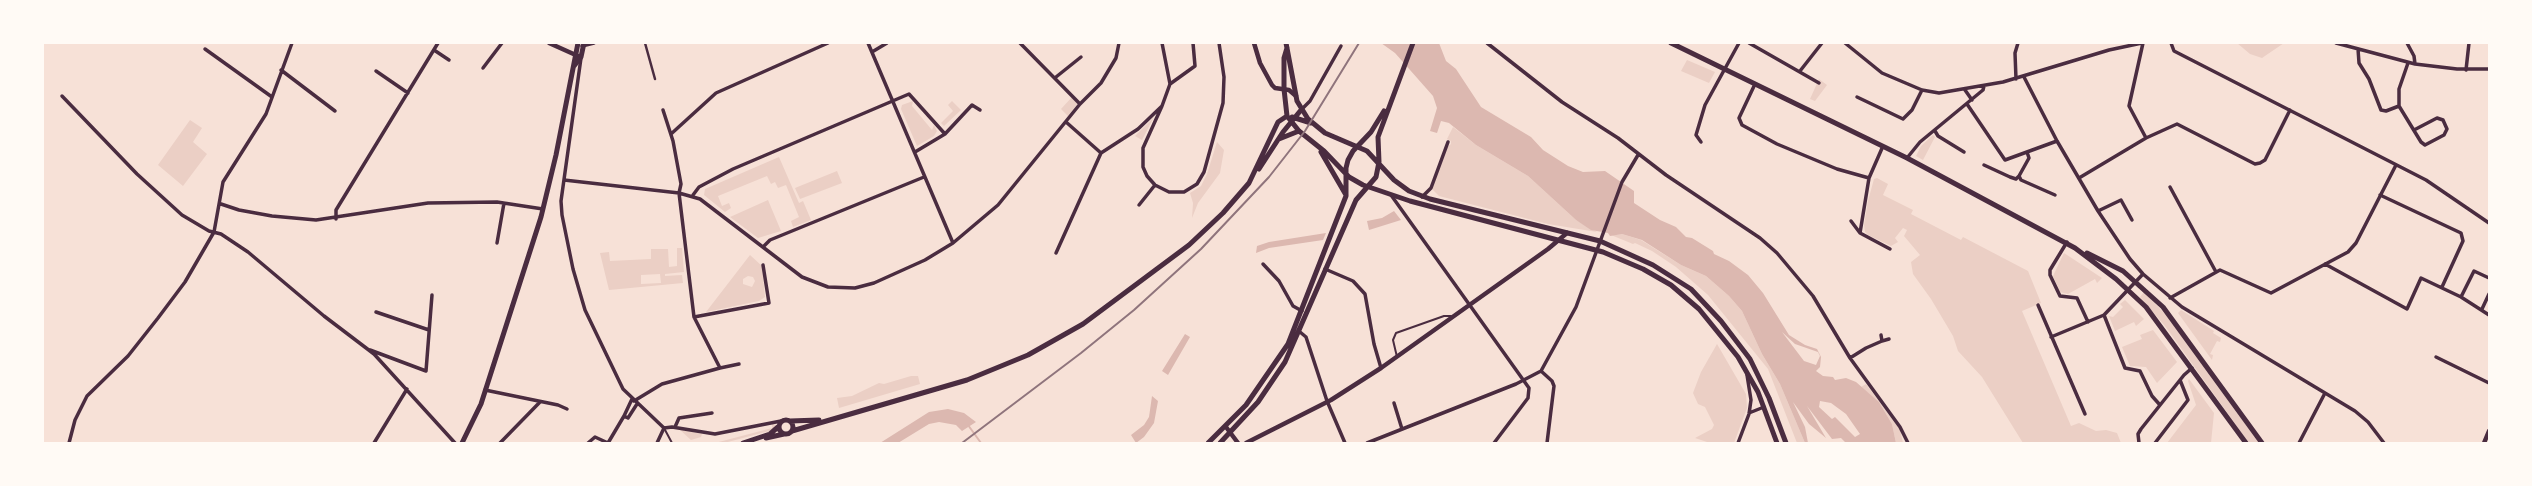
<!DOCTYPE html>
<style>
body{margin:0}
#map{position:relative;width:2532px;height:486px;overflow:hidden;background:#f7e1d7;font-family:"Fira Sans Condensed",sans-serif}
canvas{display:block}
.frame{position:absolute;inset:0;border:44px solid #fffaf5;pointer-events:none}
</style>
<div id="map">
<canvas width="2532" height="486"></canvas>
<div class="frame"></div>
</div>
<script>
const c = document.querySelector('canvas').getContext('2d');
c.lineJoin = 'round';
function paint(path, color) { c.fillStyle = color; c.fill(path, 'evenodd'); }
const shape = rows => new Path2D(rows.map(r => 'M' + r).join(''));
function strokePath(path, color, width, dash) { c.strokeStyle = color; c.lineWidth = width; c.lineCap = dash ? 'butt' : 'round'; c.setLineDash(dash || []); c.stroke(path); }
const green = shape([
 [2237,43,2284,43,2262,58,2250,54],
 [1687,60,1715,72,1709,83,1681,71],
 [1819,79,1827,85,1815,101,1810,99],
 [1072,97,1078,103,1068,116,1061,109],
 [913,101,912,106,932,130,934,125,937,131,934,136,917,146,901,109,902,105],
 [952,101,961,110,944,126,941,123,953,111,948,105],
 [1154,117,1142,140,1135,136],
 [190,120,202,128,193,142,207,154,183,186,158,165],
 [1453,127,1476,145,1528,176,1576,220,1597,232,1548,224,1439,196,1431,188,1446,148,1451,144,1451,141,1447,139],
 [1933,135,1935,137,1923,160,1916,156,1921,146],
 [1217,142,1224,150,1220,173,1198,203,1192,218,1193,203,1190,193,1201,186,1207,174],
 [779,157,799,203,803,201,811,220,793,227,791,221,799,217,786,185,778,188,775,182,771,184,767,176,718,196,722,206,729,203,731,208,725,212,704,195,705,189],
 [837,171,842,183,800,199,795,188],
 [1877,178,1888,184,1883,195,1913,210,1911,214,1961,240,1963,237,2028,271,2041,303,2022,311,2071,426,2079,423,2096,431,2106,430,2117,433,2121,443,2023,443,1982,377,1958,351,1953,336,1931,299,1913,274,1911,262,1920,255,1904,236,1907,230,1903,228,1895,238,1898,242,1891,246,1868,235,1865,232,1864,225,1868,201,1874,179],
 [768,200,781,231,758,238,730,217],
 [1622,234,1641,240,1681,265,1706,276,1729,296,1742,311,1762,354,1780,384,1805,443,1797,443,1768,369,1708,295,1676,267,1652,251,1635,243,1633,244,1611,235],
 [677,248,682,248,684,272,665,274,665,276,682,275,683,283,609,290,600,253,609,252,610,261,651,259,651,249,668,249,669,267,677,266],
 [660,274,661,283,641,284,641,275],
 [2064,253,2102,278,2097,283,2095,279,2068,294,2060,292,2053,276],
 [750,255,762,266,765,297,759,301,706,312],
 [748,276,753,277,755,281,752,287,743,284,743,279],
 [2144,292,2166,315,2259,443,2249,443,2165,326,2140,297],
 [2125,300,2144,319,2136,326,2134,322,2115,331,2109,316,2113,317,2123,307,2120,304],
 [2181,310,2214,331,2213,333,2221,338,2220,342,2217,341,2210,354,2213,355,2212,360,2178,313],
 [2153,330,2177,362,2157,383,2146,367,2130,366,2122,347,2142,339,2140,335],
 [1717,344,1746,394,1747,408,1734,443,1710,443,1695,438,1712,429,1714,425,1705,407,1698,404,1693,393,1701,372],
 [911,376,918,376,920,384,839,408,837,398,852,396,879,383,884,384],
 [2189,379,2214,413,2211,443,2167,443,2196,405,2188,381],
 [1866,384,1900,430,1903,443,1896,443,1892,424,1879,402,1861,387],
 [772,424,776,425,773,430,724,443,715,443,772,428],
 [679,429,702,434,701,437,691,440]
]);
const water = shape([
 [1381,43,1439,43,1446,61,1456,69,1481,107,1531,137,1543,150,1568,166,1583,172,1605,171,1634,191,1634,203,1660,220,1676,227,1686,237,1692,238,1713,251,1714,254,1729,261,1748,275,1763,293,1789,335,1805,345,1817,349,1821,357,1820,367,1816,371,1823,376,1833,377,1835,380,1846,378,1856,382,1879,402,1892,424,1896,443,1846,443,1841,438,1832,439,1807,406,1826,438,1809,424,1793,402,1805,427,1808,443,1805,443,1780,384,1762,354,1742,311,1729,296,1706,276,1681,265,1642,240,1622,234,1610,236,1608,233,1591,230,1576,220,1528,176,1476,145,1449,123,1441,121,1437,133,1430,131,1437,108,1433,96,1395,53],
 [1782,332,1795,344,1818,352,1820,356,1816,365,1804,361],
 [1820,401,1831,403,1846,414,1860,434,1855,437,1835,417,1832,419,1819,407],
 [1394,211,1401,220,1369,230,1367,221,1382,218],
 [1326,233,1323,240,1269,248,1256,253,1257,246,1269,242],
 [1185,334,1190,337,1168,375,1162,371],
 [1152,396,1158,401,1154,423,1144,437,1136,443,1131,435,1144,425,1149,417],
 [948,409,964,413,976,422,962,431,956,425,939,422,929,424,898,443,880,443,929,412]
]);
const stream = shape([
 [968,425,981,443]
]);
const service = shape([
 [1397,357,1393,340,1396,333,1444,316,1451,316],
 [664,428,672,443]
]);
const pedestrian = shape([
 [645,43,655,79]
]);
const minor = shape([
 [868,43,953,243],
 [1020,43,1080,104],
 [1487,43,1562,102,1618,138,1666,175,1760,238,1777,253,1813,296,1850,358,1900,427,1908,443],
 [1749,43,1819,83],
 [1845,43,1882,73,1922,90,1939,93,2003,82,2109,50,2142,43],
 [2143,43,2129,106,2146,138],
 [2171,43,2174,51,2426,180,2489,223],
 [2336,43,2415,64,2457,69,2489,69],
 [2407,43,2414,56,2415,64],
 [582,46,594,43],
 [205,49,272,97],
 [2358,49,2359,63,2369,79,2381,110,2386,111,2399,106,2421,142,2425,145,2444,135,2447,129,2443,120,2437,118,2414,130],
 [434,50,449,60],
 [872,52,887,43],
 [581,58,561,201,562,215,573,269,585,310,623,389,664,428],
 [483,68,502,43],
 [281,70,335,111],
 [2466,70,2469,43],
 [376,71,408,93],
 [1800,71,1822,43],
 [1056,77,1081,57],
 [2024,77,2057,141,2098,211,2130,259,2143,274,2182,307,2355,411,2368,422,2384,443],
 [2016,79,2015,53,2018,43],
 [1170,84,1195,66,1193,43],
 [1755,84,1739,118,1742,125,1777,144,1837,169,1869,178],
 [1965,90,1972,100],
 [62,96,137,174,182,215,209,231,221,234,248,252,324,316,374,354,455,443],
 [1857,97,1903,119,1912,110,1922,90],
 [1967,104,2005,160,2057,141],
 [1162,106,1143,148,1143,167,1147,176,1155,185,1169,192,1184,192,1197,184,1204,172,1223,103,1224,77,1219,43],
 [2399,106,2399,89,2408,63],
 [663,110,673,141,681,184,679,193,700,199,802,277,828,287,855,288,874,283,925,260,953,243,998,205,1080,104,1101,83,1116,58,1119,43],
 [1301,110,1310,101,1341,46],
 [1066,122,1101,153,1138,129,1162,106,1170,84,1162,43],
 [1935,131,1938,136,1964,152],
 [671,134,716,93,828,43],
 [1701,142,1696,135,1705,105,1739,43],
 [915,152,945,134,972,105,980,110],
 [2027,152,2029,158,2019,176,2021,180,2055,195],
 [1907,158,1920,142,1983,90,1984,86],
 [1984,165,2010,177,2016,179,2019,176],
 [2079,178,2146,138,2177,124,2255,164,2260,163,2265,160,2290,110],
 [564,180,679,193,694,317,769,303,763,265],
 [2170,187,2216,272],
 [693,195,699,187,733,169,909,94,945,134],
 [1391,195,1529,388,1528,398,1494,443],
 [2380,195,2461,233,2463,241,2442,287],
 [1422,197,1431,188,1448,142],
 [221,204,239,210,272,216,316,220,428,203,497,202,543,209],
 [1139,205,1155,185],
 [2098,211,2121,200,2132,220],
 [336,219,336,210,438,43],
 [1851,221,1860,233,1890,249],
 [1860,233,1869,178,1883,146],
 [2067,242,2050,270,2050,275,2060,296,2077,298,2088,322],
 [497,243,504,203],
 [763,247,770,240,924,177],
 [1056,253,1101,153],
 [1263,264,1279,281,1293,306,1302,311],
 [2325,264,2407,309,2421,278,2461,297],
 [1325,269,1353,281,1365,294,1374,344,1381,368],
 [2489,278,2474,271,2461,297,2489,315],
 [2170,298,2220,270,2271,293,2348,252,2356,243,2396,165],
 [2038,305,2085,414],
 [2482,309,2489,294],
 [376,312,429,330],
 [2104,315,2125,368,2140,371,2152,396,2160,405],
 [694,317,720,368,739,364],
 [1300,332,1306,337,1327,401,1345,443],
 [2051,337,2104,315,2143,274],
 [1882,341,1889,339],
 [370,350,426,371,432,295],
 [2436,357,2489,383],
 [1850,358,1866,348,1882,341,1881,335],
 [1541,371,1552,381,1554,386,1547,443],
 [485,390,558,405,567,409],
 [632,399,624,416,628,418,637,404],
 [634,401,662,384,720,368],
 [1394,403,1402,429],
 [1749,413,1764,407],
 [675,427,679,418,712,413],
 [664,428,672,427,715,434,781,421],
 [69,443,75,420,87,396,128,356,158,318,185,282,214,232,223,182,266,114,292,43],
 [374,443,407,389],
 [500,443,540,402],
 [588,443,595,437,608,443,624,416],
 [657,443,664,428],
 [1367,443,1516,384,1541,371,1576,307,1622,182,1638,155],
 [1738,443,1749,414,1751,400,1747,375],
 [2139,443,2138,434,2141,429,2184,375,2192,368],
 [2155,443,2188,400,2180,380],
 [2299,443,2325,393]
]);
const tertiary = shape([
 [549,43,578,56],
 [1254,43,1260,63,1272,85,1275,88,1289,90,1296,96],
 [1226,427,1238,443],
 [1246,443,1331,400,1381,368,1548,249,1567,233],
 [2484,443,2489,431]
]);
const secondary = shape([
 [1286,43,1297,101,1308,119,1325,133,1367,151,1394,180,1409,191,1430,199,1600,241,1653,265,1691,289,1721,321,1750,359,1769,398,1786,443],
 [1671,43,1907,158,2075,248,2116,279,2146,307,2246,443],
 [1287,48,1284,58,1284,89,1287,116,1299,131,1324,151,1349,177,1363,185,1410,201,1603,252,1643,269,1671,285,1699,309,1738,357,1758,392,1777,443],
 [574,66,581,57,584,43],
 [1292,117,1311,123],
 [1279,139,1299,131],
 [1321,152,1346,195],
 [1259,169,1283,132,1301,110],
 [2087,253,2123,271,2163,307,2262,443],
 '779 427a7 7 0 1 1 14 0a7 7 0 1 1-14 0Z',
 [790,421,819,420],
 [792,431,967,380,1028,355,1083,324,1189,245,1223,213,1249,183,1278,122,1287,116],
 [766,438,784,434],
 [462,443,481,404,541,217,556,155,578,43],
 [743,443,770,434,778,427],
 [1208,443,1246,405,1288,344,1346,196,1346,168,1348,160,1353,151,1371,132,1384,111],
 [1220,443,1258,402,1285,362,1356,200,1376,177,1379,162,1378,137,1413,43]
]);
const rail = shape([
 [962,443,1081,353,1134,310,1201,249,1269,177,1305,131,1359,43]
]);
paint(green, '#ebcfc5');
paint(water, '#dcb8b0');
strokePath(stream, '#dcb8b0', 2);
strokePath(service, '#4a2c40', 2);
strokePath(pedestrian, '#4a2c40', 2.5);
strokePath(minor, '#4a2c40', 3.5);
strokePath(tertiary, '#4a2c40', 4.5);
strokePath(secondary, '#4a2c40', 5);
strokePath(rail, '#8f747c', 2);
</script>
